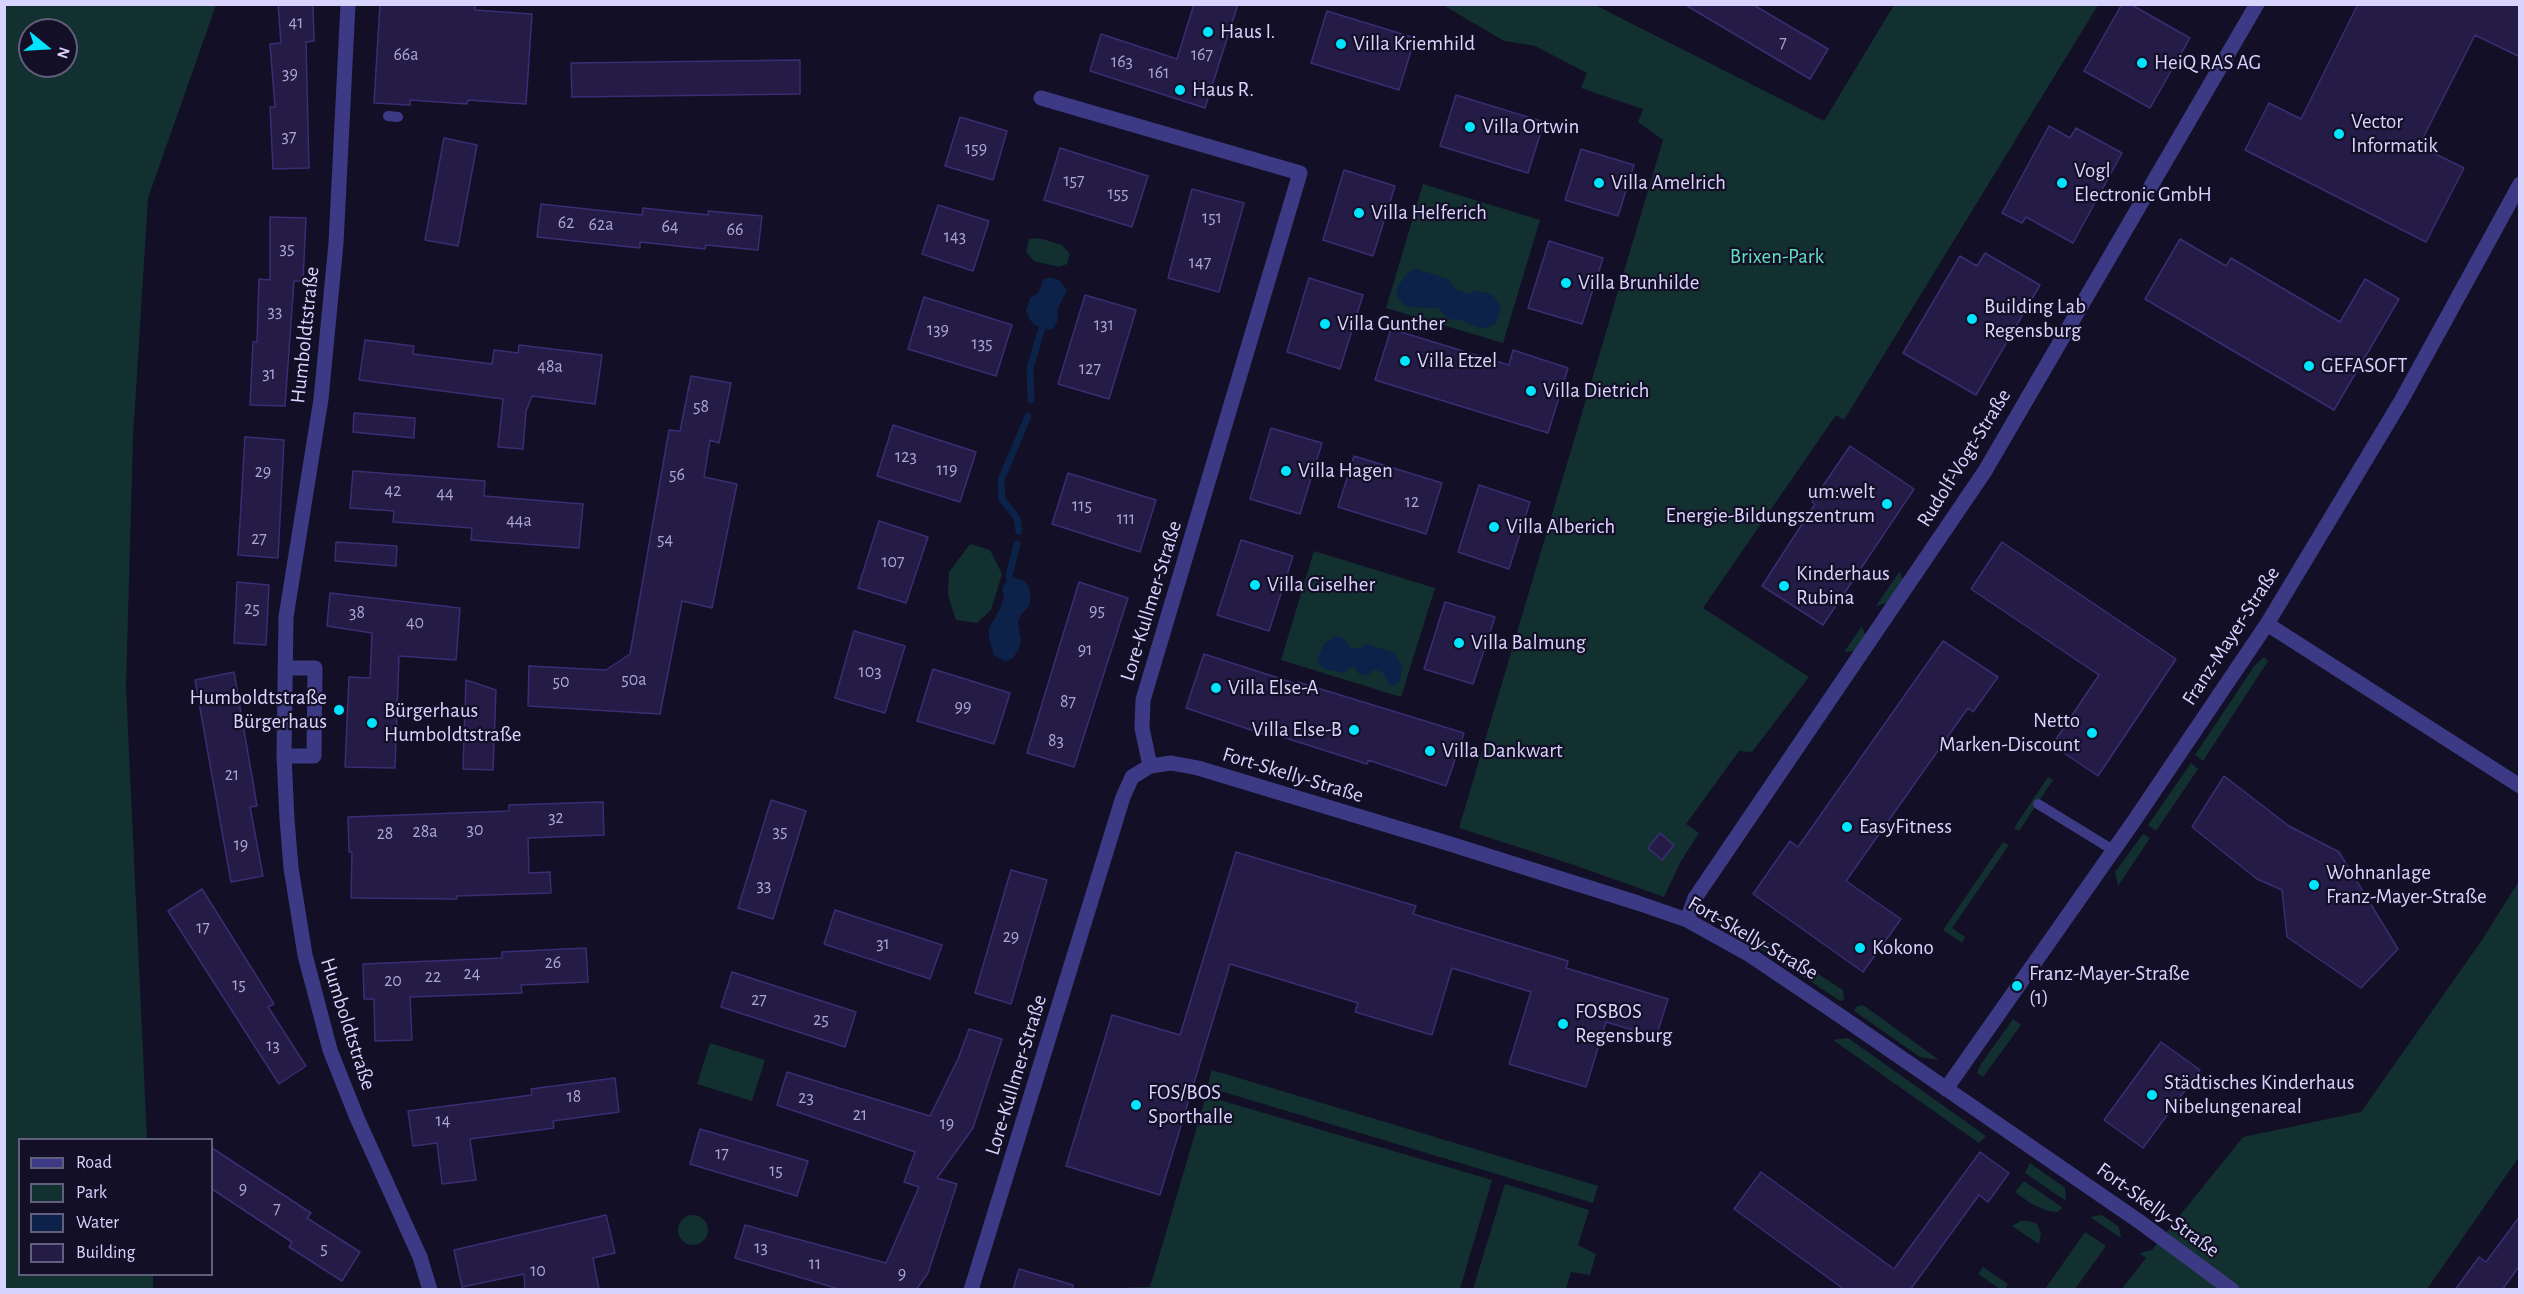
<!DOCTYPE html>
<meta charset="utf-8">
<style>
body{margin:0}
#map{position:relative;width:2524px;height:1294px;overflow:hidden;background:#130f26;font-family:"Alegreya Sans",sans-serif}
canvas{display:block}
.frame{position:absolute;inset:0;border:6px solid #d9d4ff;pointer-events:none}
.legend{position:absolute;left:18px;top:1138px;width:195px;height:138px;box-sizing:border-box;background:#130f26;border:2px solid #625e7d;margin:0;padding:8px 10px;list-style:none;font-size:18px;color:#d9d4ff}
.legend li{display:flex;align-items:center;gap:12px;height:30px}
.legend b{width:30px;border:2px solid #625e7d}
.north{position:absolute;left:18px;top:18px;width:60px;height:60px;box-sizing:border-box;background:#130f26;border:2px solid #625e7d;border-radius:50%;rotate:108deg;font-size:16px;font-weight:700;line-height:24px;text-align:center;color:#d9d4ff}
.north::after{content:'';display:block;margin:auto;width:21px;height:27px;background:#00e5ff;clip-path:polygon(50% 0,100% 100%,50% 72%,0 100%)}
</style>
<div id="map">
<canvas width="2524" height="1294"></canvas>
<div class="frame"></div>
<ul class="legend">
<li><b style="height:8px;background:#3d3a85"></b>Road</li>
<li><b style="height:16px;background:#12302f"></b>Park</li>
<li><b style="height:16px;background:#0c2248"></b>Water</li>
<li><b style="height:16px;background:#241b47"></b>Building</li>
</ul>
<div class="north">N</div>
</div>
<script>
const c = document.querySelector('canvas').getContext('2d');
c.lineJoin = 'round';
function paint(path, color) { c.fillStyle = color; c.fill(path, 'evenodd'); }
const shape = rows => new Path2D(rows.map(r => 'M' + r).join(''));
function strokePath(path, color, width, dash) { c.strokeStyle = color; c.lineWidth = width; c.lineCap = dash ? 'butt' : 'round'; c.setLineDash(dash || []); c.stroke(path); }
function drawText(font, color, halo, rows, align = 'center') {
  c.font = font + ' "Alegreya Sans",sans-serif'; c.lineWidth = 4.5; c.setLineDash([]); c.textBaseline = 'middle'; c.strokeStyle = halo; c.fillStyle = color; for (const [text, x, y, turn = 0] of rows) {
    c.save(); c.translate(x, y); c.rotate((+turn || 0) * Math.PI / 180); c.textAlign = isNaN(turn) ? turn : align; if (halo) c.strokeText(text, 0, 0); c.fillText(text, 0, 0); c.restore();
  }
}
const green = shape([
 [4,5,216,5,148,198,133,437,126,687,147,1139,20,1140,20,1274,153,1275,153,1289,5,1289],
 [30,30,66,30,66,66,30,66],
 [1443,5,1595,5,1824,121,1894,5,2098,5,1844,420,1836,415,1703,608,1809,677,1752,752,1739,751,1686,824,1699,833,1681,861,1664,897,1571,864,1459,828,1663,140,1638,122,1643,109,1581,88,1587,73,1535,46,1504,41],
 [1423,184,1540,220,1503,343,1386,308],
 [1039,238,1062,245,1070,254,1067,264,1059,267,1034,261,1026,252,1029,239],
 [970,544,990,550,1002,574,991,610,977,623,956,620,948,595,949,572],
 [1314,551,1435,588,1401,697,1281,660],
 [1900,571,1903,583,1891,602,1876,606],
 [1862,626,1866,638,1857,651,1844,652],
 [2264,657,2268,661,2203,761,2195,755,2255,665],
 [2191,763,2198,769,2156,831,2148,825],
 [2048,777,2053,780,2019,831,2014,828],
 [2143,834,2150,838,2118,886,2115,872],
 [2003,842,2009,845,1952,928,1965,937,1962,943,1943,930],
 [2519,881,2519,1157,2427,1289,2121,1290,2146,1258,2139,1253,2152,1250,2243,1137,2361,1112,2482,940],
 [1715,912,1773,945,1843,990,1844,1000,1840,1001,1777,959,1729,931,1720,924],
 [1863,1005,1939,1060,1920,1057,1854,1011,1857,1006],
 [2013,1019,2021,1025,1983,1077,1977,1073,1981,1064],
 [1848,1038,1986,1136,1979,1143,1833,1040],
 [710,1043,765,1060,752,1101,697,1084],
 [1212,1070,1598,1186,1593,1203,1207,1087],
 [1206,1096,1492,1180,1460,1289,1119,1288,1150,1287],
 [2030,1163,2065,1188,2066,1201,2025,1173],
 [2024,1181,2063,1208,2057,1212,2048,1211,2030,1203,2015,1192],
 [1505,1184,1589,1210,1578,1245,1596,1254,1590,1275,1571,1272,1566,1289,1473,1289],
 [2102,1215,2119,1227,2121,1238,2090,1217],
 '678 1230a15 15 0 1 1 30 0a15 15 0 1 1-30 0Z',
 [2021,1221,2029,1221,2037,1224,2041,1234,2039,1244,2012,1226],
 [2085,1232,2106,1246,2075,1289,2045,1289],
 [1983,1267,2008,1284,2005,1289,2000,1289,1978,1274]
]);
const water = shape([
 [1416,269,1448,279,1455,289,1468,294,1475,291,1491,294,1497,300,1501,308,1496,323,1487,328,1479,328,1461,320,1448,319,1438,308,1408,307,1403,304,1398,297,1396,289,1408,272],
 [1049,277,1059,280,1067,290,1057,310,1058,320,1054,327,1050,330,1036,326,1030,320,1026,311,1030,298,1038,293,1043,280],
 [1009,576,1025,581,1029,587,1031,597,1029,606,1020,616,1018,623,1021,640,1019,649,1013,658,1006,662,994,655,989,639,989,628,1000,609,1004,598,1002,589],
 [1336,636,1343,638,1351,648,1361,648,1366,644,1395,653,1403,667,1399,682,1394,686,1389,685,1384,674,1380,671,1373,670,1367,676,1359,674,1353,666,1342,673,1322,668,1317,660,1324,644]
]);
const stream = shape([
 [1031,400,1030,368,1042,328],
 [1019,531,1017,518,1002,499,1001,480,1028,416],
 [1009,576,1017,544]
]);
const building = shape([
 [278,4,313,4,314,41,306,42,309,168,273,169,270,107,275,107,270,44,281,43,278,4],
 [380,4,475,4,475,10,532,14,526,104,468,100,467,104,410,100,410,105,374,103,380,4],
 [1194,4,1238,4,1205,108,1090,71,1101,34,1177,59,1194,4],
 [1684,4,1752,4,1828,49,1810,79,1684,4],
 [2122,4,2130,4,2190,38,2150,108,2084,71,2122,4],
 [2358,4,2520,4,2520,57,2475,35,2419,146,2464,168,2426,242,2245,150,2269,103,2301,119,2358,4],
 [1327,11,1415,38,1399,90,1311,63,1327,11],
 [800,60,800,94,572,97,571,63,800,60],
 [1456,95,1544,122,1528,173,1440,146,1456,95],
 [960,117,1007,131,993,180,945,166,960,117],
 [2049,126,2070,138,2076,128,2122,153,2073,243,2026,217,2022,223,2002,213,2049,126],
 [444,138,477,145,458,246,425,240,444,138],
 [1060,148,1148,176,1132,227,1044,200,1060,148],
 [1581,149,1634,165,1618,216,1565,200,1581,149],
 [1344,170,1395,186,1373,256,1323,240,1344,170],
 [1192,189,1244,203,1219,292,1168,278,1192,189],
 [541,204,642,215,643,208,708,215,708,211,762,216,758,250,706,245,705,249,640,242,640,248,537,237,541,204],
 [938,205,989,221,973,271,922,254,938,205],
 [270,217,306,218,303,281,294,281,285,406,250,405,253,342,257,342,259,279,270,280,270,217],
 [2180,239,2226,266,2231,258,2340,322,2365,279,2399,299,2334,410,2145,299,2180,239],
 [1549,241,1603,258,1582,324,1528,308,1549,241],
 [1985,253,2040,285,1976,395,1903,353,1960,256,1977,266,1985,253],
 [1309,278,1363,295,1340,369,1287,352,1309,278],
 [1085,295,1136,310,1109,399,1058,384,1085,295],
 [924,297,1012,325,996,376,908,349,924,297],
 [1391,329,1509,365,1513,350,1568,368,1548,433,1375,380,1391,329],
 [365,340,414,346,413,354,492,364,494,350,518,353,519,345,602,355,595,404,532,396,526,411,523,449,498,447,503,399,359,380,365,340],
 [691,376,731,383,719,443,710,440,704,477,737,484,712,608,682,601,660,714,528,706,529,666,606,670,630,654,669,430,680,431,691,376],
 [354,413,415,418,414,438,353,432,354,413],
 [893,425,976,452,960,502,877,476,893,425],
 [1271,428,1322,443,1300,514,1250,499,1271,428],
 [245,437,284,440,278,558,238,555,245,437],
 [1850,446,1914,489,1823,625,1762,586,1815,504,1812,502,1850,446],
 [1354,456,1442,483,1426,534,1338,507,1354,456],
 [353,471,485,481,484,496,583,504,579,548,471,540,472,528,393,522,394,511,350,508,353,471],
 [1068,473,1156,500,1140,552,1052,524,1068,473],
 [1479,485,1530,502,1509,569,1458,552,1479,485],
 [879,521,928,537,906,603,858,588,879,521],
 [1241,540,1293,556,1269,631,1217,615,1241,540],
 [336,542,397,546,396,566,335,561,336,542],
 [2002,542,2176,659,2098,776,2052,745,2099,675,1971,589,2002,542],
 [237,582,269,585,266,645,234,643,237,582],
 [1079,582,1128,598,1074,767,1027,753,1079,582],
 [330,593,460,608,456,660,399,656,395,768,345,767,349,677,370,678,372,633,327,626,330,593],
 [1445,602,1495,617,1473,684,1424,669,1445,602],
 [854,631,905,646,885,713,835,698,854,631],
 [1943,641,1998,677,1973,712,1968,708,1846,881,1901,919,1863,972,1753,894,1790,841,1798,847,1943,641],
 [1204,654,1297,684,1298,682,1464,733,1446,786,1368,760,1367,764,1270,733,1269,736,1186,708,1204,654],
 [933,669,1010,693,994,744,917,721,933,669],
 [234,672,257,806,250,807,263,876,231,882,195,680,234,672],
 [466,680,496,690,493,770,463,769,466,680],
 [2224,776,2289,826,2339,852,2398,949,2361,988,2287,937,2282,890,2257,879,2192,827,2224,776],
 [771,800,806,811,773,919,738,908,771,800],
 [603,802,604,835,528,838,529,873,550,872,551,893,457,896,457,899,351,898,352,852,349,852,348,817,509,811,509,805,603,802],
 [1660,833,1674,845,1662,860,1648,848,1660,833],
 [1236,852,1416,906,1413,914,1568,961,1566,968,1668,999,1656,1037,1606,1022,1586,1087,1509,1064,1531,992,1452,968,1432,1035,1355,1012,1358,1003,1230,964,1160,1195,1066,1166,1112,1015,1180,1035,1236,852],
 [1011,870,1047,880,1011,1004,975,993,1011,870],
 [202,889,274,1004,268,1007,306,1066,279,1084,168,911,202,889],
 [835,910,942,945,930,979,824,944,835,910],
 [586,948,588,982,521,985,522,993,410,997,412,1040,375,1041,374,999,364,999,363,964,502,958,502,952,586,948],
 [732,972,856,1012,845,1047,721,1007,732,972],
 [969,1029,1002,1039,973,1128,937,1178,957,1184,928,1273,916,1290,842,1290,735,1258,745,1225,886,1263,919,1187,904,1182,915,1152,777,1105,787,1072,930,1116,958,1059,969,1029],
 [2161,1042,2200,1070,2143,1148,2104,1120,2161,1042],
 [615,1078,619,1112,553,1121,554,1128,470,1139,476,1180,442,1184,437,1143,413,1146,408,1111,532,1095,531,1089,615,1078],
 [700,1129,808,1161,797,1196,690,1164,700,1129],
 [212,1148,311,1213,307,1218,360,1252,342,1281,289,1247,292,1242,212,1189,212,1148],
 [1980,1152,2009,1173,1988,1202,1979,1195,1910,1290,1845,1290,1734,1209,1761,1172,1894,1269,1980,1152],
 [606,1215,615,1253,593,1258,599,1290,525,1290,524,1274,462,1287,454,1250,606,1215],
 [2520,1216,2520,1265,2502,1290,2455,1290,2479,1257,2486,1262,2520,1216],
 [1019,1269,1073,1285,1072,1290,1013,1290,1019,1269]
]);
const service = shape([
 [388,116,398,117],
 [2038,804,2113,850]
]);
const minor = shape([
 [348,4,336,243,321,399,286,617,284,756,287,819,291,868,305,955,330,1050,357,1118,420,1257,430,1290],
 [1041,98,1300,173,1143,700,1142,728,1150,766],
 [2267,624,2520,786],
 [284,756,314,756,315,668,285,668],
 [1687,920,1695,898,1985,471,2257,4],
 [1946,1089,2134,821,2267,624,2401,401,2520,184],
 [971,1290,1123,797,1132,777,1150,766,1171,763,1198,768,1447,843,1638,903,1687,920,1750,955,1839,1015,2140,1222,2232,1290]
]);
const markers = [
 [1208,32,6,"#00e5ff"],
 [1341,44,6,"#00e5ff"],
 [2142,63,6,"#00e5ff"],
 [1180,90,6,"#00e5ff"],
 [1470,127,6,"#00e5ff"],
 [2339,134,6,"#00e5ff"],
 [1599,183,6,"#00e5ff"],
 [2062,183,6,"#00e5ff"],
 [1359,213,6,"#00e5ff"],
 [1566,283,6,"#00e5ff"],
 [1972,319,6,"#00e5ff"],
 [1325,324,6,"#00e5ff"],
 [1405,361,6,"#00e5ff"],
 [2309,366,6,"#00e5ff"],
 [1531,391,6,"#00e5ff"],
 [1286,471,6,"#00e5ff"],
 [1887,504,6,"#00e5ff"],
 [1494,527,6,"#00e5ff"],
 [1255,585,6,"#00e5ff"],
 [1784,586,6,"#00e5ff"],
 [1459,643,6,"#00e5ff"],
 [1216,688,6,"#00e5ff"],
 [339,710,6,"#00e5ff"],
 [372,723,6,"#00e5ff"],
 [1354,730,6,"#00e5ff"],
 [2092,733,6,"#00e5ff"],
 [1430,751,6,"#00e5ff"],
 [1847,827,6,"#00e5ff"],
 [2314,885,6,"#00e5ff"],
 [1860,948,6,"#00e5ff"],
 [2017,986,6,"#00e5ff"],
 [1563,1024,6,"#00e5ff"],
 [2152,1095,6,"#00e5ff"],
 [1136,1105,6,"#00e5ff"]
];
const numberNames = [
 ["41",296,23],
 ["7",1783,43],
 ["66a",406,55],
 ["167",1202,55],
 ["163",1122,62],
 ["161",1159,73],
 ["39",290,74],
 ["37",289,137],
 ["159",976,149],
 ["157",1074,181],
 ["155",1118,194],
 ["151",1212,218],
 ["62",566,223],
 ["62a",601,225],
 ["64",670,227],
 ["66",735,230],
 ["143",955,237],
 ["35",287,249],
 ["147",1200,263],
 ["33",275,312],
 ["131",1104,325],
 ["139",938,330],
 ["135",982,344],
 ["48a",550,367],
 ["127",1090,369],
 ["31",269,374],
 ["58",701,407],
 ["123",906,457],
 ["119",947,470],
 ["29",263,472],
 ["56",677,475],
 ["42",393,491],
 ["44",445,494],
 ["12",1412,502],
 ["115",1082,506],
 ["111",1126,519],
 ["44a",519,521],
 ["27",259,539],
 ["54",665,540],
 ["107",893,562],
 ["25",252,609],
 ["95",1097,611],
 ["38",357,613],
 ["40",415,623],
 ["91",1085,650],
 ["103",870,672],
 ["50a",634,680],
 ["50",561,682],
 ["87",1068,702],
 ["99",963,707],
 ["83",1056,741],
 ["21",232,775],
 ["32",556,818],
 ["30",475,830],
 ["28a",425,832],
 ["35",780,832],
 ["28",385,834],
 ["19",241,845],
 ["33",764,886],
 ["17",203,928],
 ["29",1011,937],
 ["31",883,944],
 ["26",553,963],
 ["24",472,974],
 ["22",433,977],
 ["20",393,981],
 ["15",239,985],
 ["27",759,1000],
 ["25",821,1020],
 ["13",273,1046],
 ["18",574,1097],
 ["23",806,1098],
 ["21",860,1115],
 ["14",443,1121],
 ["19",947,1124],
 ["17",722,1154],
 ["15",776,1171],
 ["9",243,1189],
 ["7",277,1209],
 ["13",761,1248],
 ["5",324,1249],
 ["11",815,1264],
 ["10",538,1271],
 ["9",902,1274]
];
const poiNames = [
 ["Haus I.",1220,32],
 ["Villa Kriemhild",1353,44],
 ["HeiQ RAS AG",2154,63],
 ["Haus R.",1192,90],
 ["Vector",2351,122],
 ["Informatik",2351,146],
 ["Villa Ortwin",1482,127],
 ["Vogl",2074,171],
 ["Electronic GmbH",2074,195],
 ["Villa Amelrich",1611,183],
 ["Villa Helferich",1371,213],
 ["Villa Brunhilde",1578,283],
 ["Building Lab",1984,307],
 ["Regensburg",1984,331],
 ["Villa Gunther",1337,324],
 ["Villa Etzel",1417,361],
 ["GEFASOFT",2321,366],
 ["Villa Dietrich",1543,391],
 ["Villa Hagen",1298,471],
 ["um:welt",1875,492,"right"],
 ["Energie-Bildungszentrum",1875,516,"right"],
 ["Villa Alberich",1506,527],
 ["Kinderhaus",1796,574],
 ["Rubina",1796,598],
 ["Villa Giselher",1267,585],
 ["Villa Balmung",1471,643],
 ["Villa Else-A",1228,688],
 ["Humboldtstraße",327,698,"right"],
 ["Bürgerhaus",327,722,"right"],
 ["Bürgerhaus",384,711],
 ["Humboldtstraße",384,735],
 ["Netto",2080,721,"right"],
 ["Marken-Discount",2080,745,"right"],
 ["Villa Else-B",1342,730,"right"],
 ["Villa Dankwart",1442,751],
 ["EasyFitness",1859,827],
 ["Wohnanlage",2326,873],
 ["Franz-Mayer-Straße",2326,897],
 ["Kokono",1872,948],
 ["Franz-Mayer-Straße",2029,974],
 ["(1)",2029,998],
 ["FOSBOS",1575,1012],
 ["Regensburg",1575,1036],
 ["Städtisches Kinderhaus",2164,1083],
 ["Nibelungenareal",2164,1107],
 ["FOS/BOS",1148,1093],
 ["Sporthalle",1148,1117]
];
const parkNames = [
 ["Brixen-Park",1777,257]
];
const streetNames = [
 ["Humboldtstraße",305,335,-84],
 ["Rudolf-Vogt-Straße",1964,458,-58],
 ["Lore-Kullmer-Straße",1151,601,-73],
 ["Franz-Mayer-Straße",2231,636,-57],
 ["Fort-Skelly-Straße",1293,775,17],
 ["Fort-Skelly-Straße",1753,938,30],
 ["Humboldtstraße",348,1024,72],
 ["Lore-Kullmer-Straße",1016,1075,-73],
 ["Fort-Skelly-Straße",2158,1210,36]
];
paint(green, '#12302f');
paint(water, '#0c2248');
strokePath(stream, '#0c2248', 7);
paint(building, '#241b47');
strokePath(building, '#3b2d73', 1.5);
strokePath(service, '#3d3a85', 10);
strokePath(minor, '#3d3a85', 15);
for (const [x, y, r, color] of markers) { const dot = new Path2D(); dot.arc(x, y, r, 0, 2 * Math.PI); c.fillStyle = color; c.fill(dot); strokePath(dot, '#130f26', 2); }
drawText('18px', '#aca6d1', null, numberNames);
drawText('21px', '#d9d4ff', '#130f26', poiNames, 'left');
drawText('21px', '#5fe0c0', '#130f26', parkNames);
drawText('21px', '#d9d4ff', '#130f26', streetNames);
</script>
